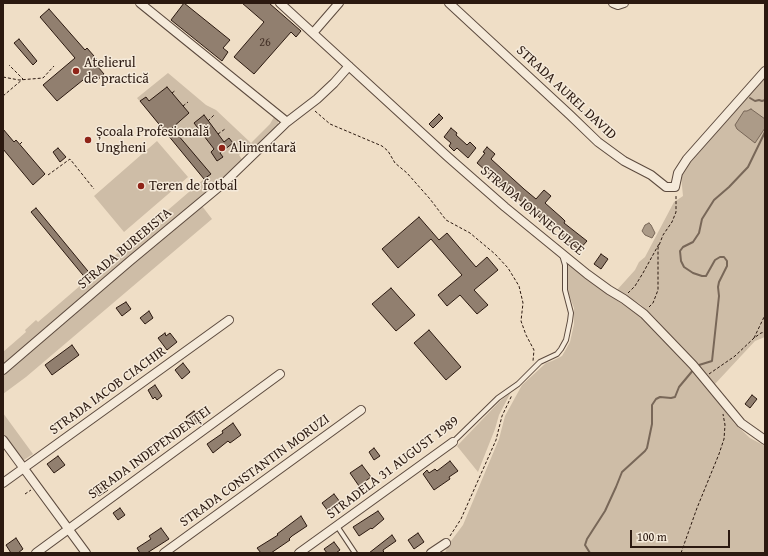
<!DOCTYPE html>
<meta charset="utf-8">
<style>
body{margin:0}
#map{position:relative;width:768px;height:556px;overflow:hidden;background:#efdec6;font-family:"Gentium Book Plus",serif}
canvas{display:block}
.frame{position:absolute;inset:0;border:4px solid #2b1910;pointer-events:none}
.scale{position:absolute;left:630px;top:530px;width:100px;height:18px;box-sizing:border-box;border:2px solid #2b1910;border-top:0;padding-left:5px;font-size:12px;line-height:14px;white-space:nowrap;color:#2b1910;-webkit-text-stroke:3px #f5eada;paint-order:stroke}
</style>
<div id="map">
<canvas width="768" height="556"></canvas>
<div class="frame"></div>
<div class="scale">100 m</div>
</div>
<script>
const c = document.querySelector('canvas').getContext('2d');
c.lineJoin = 'round';
function paint(path, color) { c.fillStyle = color; c.fill(path, 'evenodd'); }
const shape = rows => new Path2D(rows.map(r => 'M' + r).join(''));
function strokePath(path, color, width, dash) { c.strokeStyle = color; c.lineWidth = width; c.lineCap = dash ? 'butt' : 'round'; c.setLineDash(dash || []); c.stroke(path); }
function drawText(font, color, halo, rows, align = 'center') {
  c.font = font + ' "Gentium Book Plus",serif'; c.lineWidth = 3; c.setLineDash([]); c.textBaseline = 'middle'; c.strokeStyle = halo; c.fillStyle = color; for (const [text, x, y, turn = 0] of rows) {
    c.save(); c.translate(x, y); c.rotate((+turn || 0) * Math.PI / 180); c.textAlign = isNaN(turn) ? turn : align; if (halo) c.strokeText(text, 0, 0); c.fillText(text, 0, 0); c.restore();
  }
}
const green = shape([
 [168,73,206,105,216,110,251,143,270,124,274,117,278,119,278,126,250,154,246,153,243,151,239,155,243,161,3,365,3,352,26,332,25,330,36,320,38,322,204,179,137,98],
 [765,76,765,337,755,341,714,385,655,318,640,304,617,290,635,270,639,262,645,257,674,202,683,196,681,176,684,168],
 [157,141,188,177,124,232,94,196],
 [202,206,212,219,26,377,3,394,3,373],
 [567,261,608,294,642,318,686,363,707,387,734,423,750,438,765,446,765,553,445,553,448,545,463,525,499,439,505,416,522,385,546,363,552,361,562,356,570,342,574,324,574,308,568,292],
 [511,392,499,415,495,429,478,472,457,446,500,401],
 [3,413,33,454,24,460,3,434]
]);
const water = shape([
 [751,109,765,119,765,128,755,143,737,129,735,125,744,111,747,111,751,109],
 [649,223,651,225,655,233,652,238,645,235,642,231,645,225,649,223]
]);
const stream = shape([
 [750,98,755,101,759,100,762,101,765,100],
 [699,365,712,361,719,296,718,287,719,282,727,266,727,261,724,257,720,257,715,260,706,276,702,276,693,273,684,267,681,261,680,251,683,247,693,242,699,233,702,219,714,200,729,187,748,167,765,132],
 [590,553,585,545,587,539,605,511,616,487,622,472,645,451,647,448,652,424,652,405,656,399,660,397,671,398,675,397,679,387,694,369]
]);
const building = shape([
 [184,3,230,40,223,48,228,52,222,61,171,20,184,3],
 [242,3,269,3,301,31,296,37,291,32,254,74,234,57,264,22,242,3],
 [49,9,85,50,87,48,101,64,98,67,104,74,94,83,88,76,57,101,43,85,75,58,40,17,49,9],
 [19,39,37,61,33,65,14,43,19,39],
 [167,87,189,113,172,128,211,174,204,179,140,101,146,97,149,101,167,87],
 [439,114,443,118,433,128,429,124,439,114],
 [204,115,224,142,229,138,233,143,220,153,223,157,217,161,211,152,214,149,194,123,204,115],
 [451,128,457,133,456,135,467,145,470,142,476,148,468,158,457,148,454,151,449,146,451,143,444,137,451,128],
 [3,129,14,142,16,140,45,174,33,185,3,149,3,129],
 [487,147,495,154,491,159,524,189,536,199,544,190,551,196,545,203,562,218,565,221,564,223,587,241,579,250,559,233,561,231,553,224,551,227,539,217,477,163,485,153,483,152,487,147],
 [58,148,66,157,60,162,53,152,58,148],
 [36,208,92,276,87,280,31,212,36,208],
 [419,217,439,240,447,233,476,267,487,257,498,270,474,290,488,305,477,314,460,295,447,306,438,295,462,275,431,239,398,268,382,249,419,217],
 [601,254,608,259,601,269,594,264,601,254],
 [391,288,415,315,396,331,372,304,391,288],
 [126,302,131,309,122,316,116,308,126,302],
 [149,311,153,318,145,324,140,318,149,311],
 [429,330,461,367,446,380,414,343,429,330],
 [165,333,166,336,170,333,177,342,167,350,158,338,165,333],
 [72,345,79,355,52,375,45,365,72,345],
 [183,363,190,372,182,379,175,370,183,363],
 [155,385,162,396,157,400,155,397,153,399,148,390,155,385],
 [752,395,757,399,750,408,745,404,752,395],
 [194,411,201,420,193,426,186,417,194,411],
 [233,423,241,435,230,443,228,441,213,453,207,444,223,433,222,431,233,423],
 [374,448,380,456,374,460,369,452,374,448],
 [58,456,65,465,54,473,47,464,58,456],
 [450,461,458,471,449,477,450,479,434,490,423,474,427,470,429,473,435,469,437,471,450,461],
 [362,465,371,477,359,486,350,473,362,465],
 [102,483,108,490,99,496,94,489,102,483],
 [334,494,340,502,328,511,322,503,334,494],
 [120,508,125,515,118,520,113,513,120,508],
 [378,511,384,519,372,529,371,528,359,536,353,527,378,511],
 [301,516,307,526,292,536,289,539,290,540,271,553,261,553,257,548,278,535,277,534,301,516],
 [161,528,169,539,147,553,140,553,137,548,151,539,149,536,161,528],
 [418,533,424,542,414,549,408,540,418,533],
 [392,535,396,541,383,550,384,553,369,553,392,535],
 [16,538,23,549,18,553,11,553,6,545,16,538],
 [334,542,340,550,336,553,327,553,324,549,334,542]
]);
const path = shape([
 [3,77,19,80,43,78,54,66],
 [172,93,176,90],
 [3,96,23,79,9,65],
 [183,106,188,102],
 [315,111,330,124,382,146,388,151,395,163,407,173,430,199,446,220,470,233,495,254,508,268,519,286,523,303,521,321,526,335,534,350,533,361],
 [208,121,214,115],
 [218,134,225,129],
 [20,144,22,142],
 [239,147,250,148],
 [48,175,70,159,94,189],
 [628,293,635,286,643,273,659,244],
 [649,307,653,303,658,290,658,248,663,235,672,222,676,212,676,195],
 [754,338,765,315],
 [709,374,735,356,754,338,761,333,765,332],
 [25,494,31,490],
 [450,536,461,519,496,440,502,416,512,395],
 [681,553,697,508,719,454,724,439,725,425,723,414]
]);
const lane = shape([
 [453,442,498,398,518,384,540,362,557,354,561,349,566,340,570,321,571,313,565,290,565,265,562,255],
 [337,526,355,553]
]);
const street = shape([
 [140,3,287,122],
 [280,3,448,157,505,207,587,274,609,290,624,299,644,314,693,365,741,423,765,440],
 [449,3,570,115,598,142,624,161,651,175,666,187,675,187,678,173,687,159,765,71],
 [613,3,618,5,624,3],
 [313,33,339,3],
 [3,370,130,261,225,182,287,122,317,99,334,83,349,66],
 [3,440,86,553],
 [3,483,229,320],
 [36,553,280,374],
 [164,553,361,410],
 [299,553,453,442],
 [431,553,446,543]
]);
const markers = [
 [76,71,4,"#8f2418"],
 [88,140,4,"#8f2418"],
 [222,148,4,"#8f2418"],
 [141,186,4,"#8f2418"]
];
const numberNames = [
 ["26",265,43]
];
const poiNames = [
 ["Atelierul",84,63],
 ["de practică",84,79],
 ["Școala Profesională",96,132],
 ["Ungheni",96,148],
 ["Alimentară",230,148],
 ["Teren de fotbal",149,186]
];
const streetNames = [
 ["STRADA AUREL DAVID",566,93,43],
 ["STRADA ION NECULCE",532,211,40],
 ["STRADA BUREBISTA",125,249,-40],
 ["STRADA IACOB CIACHIR",108,391,-36],
 ["STRADA INDEPENDENȚEI",150,453,-36],
 ["STRADELA 31 AUGUST 1989",393,468,-37],
 ["STRADA CONSTANTIN MORUZI",255,471,-36]
];
paint(green, '#cebda7');
paint(water, '#ac9b88');
strokePath(water, '#786758', 1);
strokePath(stream, '#786758', 2);
paint(building, '#917f6f');
strokePath(building, '#2b1910', 1);
strokePath(lane, '#5c4a3e', 6);
strokePath(street, '#5c4a3e', 10);
strokePath(path, '#2b1910', 1, [3, 2]);
strokePath(lane, '#f5eada', 4);
strokePath(street, '#f5eada', 8);
for (const [x, y, r, color] of markers) { const dot = new Path2D(); dot.arc(x, y, r, 0, 2 * Math.PI); c.fillStyle = color; c.fill(dot); strokePath(dot, '#f5eada', 1.5); }
drawText('12px', '#443228', null, numberNames);
drawText('14px', '#2b1910', '#f5eada', poiNames, 'left');
drawText('14px', '#2b1910', '#f5eada', streetNames);
</script>
